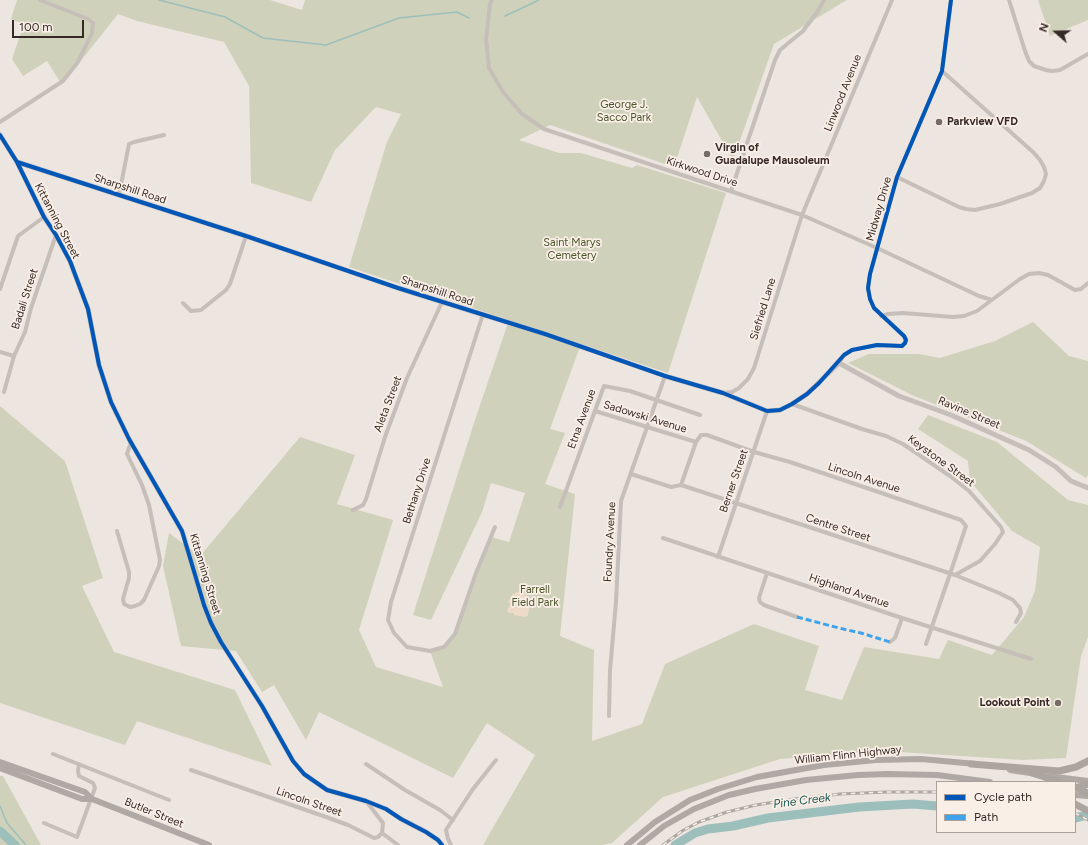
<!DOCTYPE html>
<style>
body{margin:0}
#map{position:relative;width:1088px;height:845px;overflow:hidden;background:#ede5e0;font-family:Figtree,sans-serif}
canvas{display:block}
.legend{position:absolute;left:936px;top:781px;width:140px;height:52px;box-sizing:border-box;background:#faefe7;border:1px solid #aca09a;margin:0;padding:5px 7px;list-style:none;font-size:12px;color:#362a27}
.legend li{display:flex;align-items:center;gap:8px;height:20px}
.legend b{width:20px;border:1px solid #aca09a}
.north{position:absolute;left:1036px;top:12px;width:40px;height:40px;-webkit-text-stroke:3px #faefe7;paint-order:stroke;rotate:290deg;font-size:11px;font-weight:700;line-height:16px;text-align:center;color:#362a27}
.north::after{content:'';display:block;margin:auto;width:14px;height:18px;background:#362a27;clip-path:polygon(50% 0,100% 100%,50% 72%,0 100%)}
.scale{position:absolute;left:12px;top:20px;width:72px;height:18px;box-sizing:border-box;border:2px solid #362a27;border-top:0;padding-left:5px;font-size:12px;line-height:14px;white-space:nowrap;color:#362a27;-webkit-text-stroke:3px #faefe7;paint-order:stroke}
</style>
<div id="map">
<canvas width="1088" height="845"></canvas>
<ul class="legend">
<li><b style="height:5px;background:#0057b8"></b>Cycle path</li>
<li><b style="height:5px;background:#3fa3eb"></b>Path</li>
</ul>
<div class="north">N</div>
<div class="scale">100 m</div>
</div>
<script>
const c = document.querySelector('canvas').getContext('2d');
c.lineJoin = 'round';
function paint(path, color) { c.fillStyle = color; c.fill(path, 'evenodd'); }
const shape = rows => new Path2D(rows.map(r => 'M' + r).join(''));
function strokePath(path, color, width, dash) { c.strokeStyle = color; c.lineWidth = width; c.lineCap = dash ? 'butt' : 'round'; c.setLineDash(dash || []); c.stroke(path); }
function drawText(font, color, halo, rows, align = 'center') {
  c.font = font + ' Figtree,sans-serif'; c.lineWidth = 3.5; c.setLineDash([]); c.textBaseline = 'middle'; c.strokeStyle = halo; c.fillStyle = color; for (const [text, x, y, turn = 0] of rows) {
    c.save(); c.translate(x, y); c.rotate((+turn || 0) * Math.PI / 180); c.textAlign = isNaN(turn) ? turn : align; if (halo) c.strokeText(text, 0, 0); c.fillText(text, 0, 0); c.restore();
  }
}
const green = shape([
 [17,0,270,0,302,10,305,0,847,0,774,44,733,160,697,97,674,167,550,125,519,140,559,153,581,153,632,168,637,165,726,193,668,373,581,344,550,429,565,433,545,484,575,494,560,636,594,650,592,741,642,724,665,664,754,624,819,646,805,690,842,700,864,647,939,659,948,640,992,655,1024,617,1035,591,1040,547,1012,531,970,481,968,461,918,429,928,415,997,442,1068,500,1088,505,1088,637,1081,656,1066,758,1022,760,884,751,780,759,663,797,612,843,602,845,483,845,535,755,487,723,453,778,319,712,306,740,274,685,262,692,236,651,181,646,163,566,169,533,200,556,300,437,355,455,337,504,393,520,359,630,376,667,443,687,430,651,444,647,455,634,491,537,509,542,525,493,491,483,482,512,431,620,413,615,474,423,509,320,349,267,387,142,401,114,376,107,335,150,311,202,251,183,249,86,224,42,137,21,118,14,68,77,60,82,47,61,23,76,12,59,24,24,11,19],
 [1038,0,1088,0,1088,20,1050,36],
 [1033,322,1069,356,1088,361,1088,475,1086,478,1026,441,912,395,848,363,869,354,919,354,940,358,995,341],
 [0,406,65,461,103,578,82,586,114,652,235,690,272,766,137,721,125,745,0,703],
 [0,776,3,776,41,845,0,845]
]);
const sand = shape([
 [517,592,525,594,530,603,528,615,526,617,514,615,514,613,508,613,507,610,509,607,510,603,508,602,512,595]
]);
const stream = shape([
 [159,0,225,17,263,38,326,45,399,18,457,12,469,18],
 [505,16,539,0],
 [0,806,7,823,26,845]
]);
const river = shape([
 [1075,818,1088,815],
 [0,831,15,845],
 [675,845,695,833,708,829,733,826,768,818,859,807,913,804,937,806]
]);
const minor = shape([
 [492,0,490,4,486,39,489,68,503,92,522,114,544,129,802,215,877,248,979,296,992,300],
 [1009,0,1025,51,1029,61,1034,66,1046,70,1052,71,1060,70,1088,54],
 [0,122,63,81,78,62,92,33,93,23,88,19,40,0],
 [897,177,959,207,966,209,975,210,1000,204,1032,193,1040,188,1044,181,1046,174,1044,167,1040,160,1033,152,942,71],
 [731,191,775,60,780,50,803,31,818,11,824,0],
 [119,195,129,144,134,142,164,135],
 [0,289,18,236,44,217],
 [183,303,191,311,201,310,226,290,230,284,246,236],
 [483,314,391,602,388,620,394,633,407,647,430,651,444,647,455,634,476,573,495,527],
 [881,316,888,314,903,313,953,317,964,316,977,311,1020,279,1029,274,1039,273,1048,275,1075,290,1081,289,1088,283],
 [0,352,14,356],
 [839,363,844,355,852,350,877,345,902,346,905,343,906,340,904,336,874,308,870,299,868,288,870,274,897,177,942,71,951,0],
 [4,392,14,356,25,332,31,308,56,235],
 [723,393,732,392,739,388,748,379,754,368,802,215,892,0],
 [792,404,862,429,886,436,903,444,950,476,969,491,1001,527,1003,532,995,544,980,561,955,575],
 [595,411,696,442],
 [631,474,671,487,681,485,955,575,999,593,1013,600,1020,608,1021,613,1016,622],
 [681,485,696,442,701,435,707,435,754,452,790,462,961,520,966,526,950,574,926,644],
 [560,507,604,386,630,391,700,415],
 [353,510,363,505,366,499,385,437,407,378,442,302],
 [117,531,129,572,129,578,123,599,124,604,130,607,135,606,140,604,144,600,159,566,160,560,149,505,142,485,127,454,131,442],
 [663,538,902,618,1031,659],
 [718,557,767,411],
 [767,573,759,598,760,602,764,605,797,617],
 [890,642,895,638,902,618],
 [609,716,610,670,616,602,621,501,665,376],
 [53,754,169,800],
 [366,764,405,790,440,810,453,820],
 [191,770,326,817,348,825,374,838,378,837,382,833,383,823,366,801],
 [44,823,77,837,95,788,93,783,79,776,78,771,79,764],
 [382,833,398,845],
 [451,845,448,839,446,830,473,789,496,760]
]);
const tertiary = shape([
 [0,135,17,162,44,217,56,235,70,261,88,309,99,365,111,402,129,439,182,531,204,605,211,623,221,642,262,706,293,761,304,774,327,790,366,801,386,809,401,819,426,832,438,840,442,845],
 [17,162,246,236,398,288,545,334,665,376,723,393,767,411,780,410,792,404,807,394,839,363,899,396,951,415,1029,450,1056,467,1071,481,1088,488]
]);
const trunk = shape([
 [0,762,85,792,92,799,209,845],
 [0,768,82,799,92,799],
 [1010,770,1037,774],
 [1048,776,1088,781],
 [1075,795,1088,796],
 [627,845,655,822,690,800,718,789,757,777,824,765,876,760,921,759,976,764],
 [640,845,664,826,694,809,729,795,755,789,806,780,858,775,887,774,937,775,990,782]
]);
const motorway = shape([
 [971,764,1059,771,1076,767,1088,761],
 [1032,773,1060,782],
 [1075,788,1088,784],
 [1075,804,1088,811]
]);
const rail = shape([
 [1075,813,1088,820],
 [663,845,682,831,699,822,727,812,756,805,794,799,840,794,886,792,937,792]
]);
const motorwayBridge = shape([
 [1075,787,1088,793]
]);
const quiet = shape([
 [797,617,839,628,861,633,890,642]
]);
const cycleway = shape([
 [0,135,17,162,44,217,56,235,70,261,88,309,99,365,111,402,129,439,182,531,204,605,211,623,221,642,262,706,293,761,304,774,327,790,366,801,386,809,401,819,426,832,438,840,442,845],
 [17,162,246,236,398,288,545,334,665,376,723,393,767,411,780,410,792,404,807,394,819,383,844,355,852,350,877,345,902,346,905,343,906,340,904,336,874,308,870,299,868,288,870,274,897,177,942,71,951,0]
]);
const markers = [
 [939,122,4,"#766b68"],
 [707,154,4,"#766b68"],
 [1058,703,4,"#766b68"]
];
const streetNames = [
 ["Linwood Avenue",843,93,-68],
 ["Kirkwood Drive",702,172,18],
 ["Sharpshill Road",130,189,18],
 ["Midway Drive",879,209,-74],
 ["Kittanning Street",57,221,62],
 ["Sharpshill Road",437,291,18],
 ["Badali Street",25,299,-72],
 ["Siefried Lane",763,309,-73],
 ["Aleta Street",388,404,-69],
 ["Ravine Street",969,413,23],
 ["Sadowski Avenue",645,417,17],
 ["Etna Avenue",582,419,-70],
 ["Keystone Street",941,461,36],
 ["Lincoln Avenue",864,478,18],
 ["Berner Street",734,481,-71],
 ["Bethany Drive",417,491,-72],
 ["Centre Street",838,528,18],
 ["Foundry Avenue",610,542,-87],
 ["Kittanning Street",205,574,73],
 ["Highland Avenue",849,591,19],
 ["William Flinn Highway",848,755,-6],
 ["Lincoln Street",309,802,19],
 ["Butler Street",154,813,22]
];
const parkNames = [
 ["George J.",624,105],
 ["Sacco Park",624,118],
 ["Saint Marys",572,243],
 ["Cemetery",572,256],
 ["Farrell",535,590],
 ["Field Park",535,603]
];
const poiNames = [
 ["Parkview VFD",947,122],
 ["Virgin of",715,148],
 ["Guadalupe Mausoleum",715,161],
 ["Lookout Point",1050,703,"right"]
];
const waterNames = [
 ["Pine Creek",802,801,-7]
];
paint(green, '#d0d1ba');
paint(sand, '#eedbc6');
strokePath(stream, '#9cbfbb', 1.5);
strokePath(river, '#9cbfbb', 9);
strokePath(minor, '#c6beb9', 4);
strokePath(tertiary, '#c6beb9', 5);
strokePath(trunk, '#b0a8a4', 6);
strokePath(motorway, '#aca49f', 7);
strokePath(rail, '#ada7a4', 3);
strokePath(rail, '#faefe7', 1.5, [4.5]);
strokePath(motorwayBridge, '#aca49f', 7);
strokePath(quiet, '#3fa3eb', 3, [6, 3]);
strokePath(cycleway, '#0057b8', 4);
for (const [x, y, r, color] of markers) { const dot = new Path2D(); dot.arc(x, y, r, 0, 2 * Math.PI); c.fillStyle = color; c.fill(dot); strokePath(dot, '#faefe7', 1.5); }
drawText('11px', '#362a27', '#faefe7', streetNames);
drawText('11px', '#4b552b', '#faefe7', parkNames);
drawText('bold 11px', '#362a27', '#faefe7', poiNames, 'left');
drawText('italic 12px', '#1c5955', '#faefe7', waterNames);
</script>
